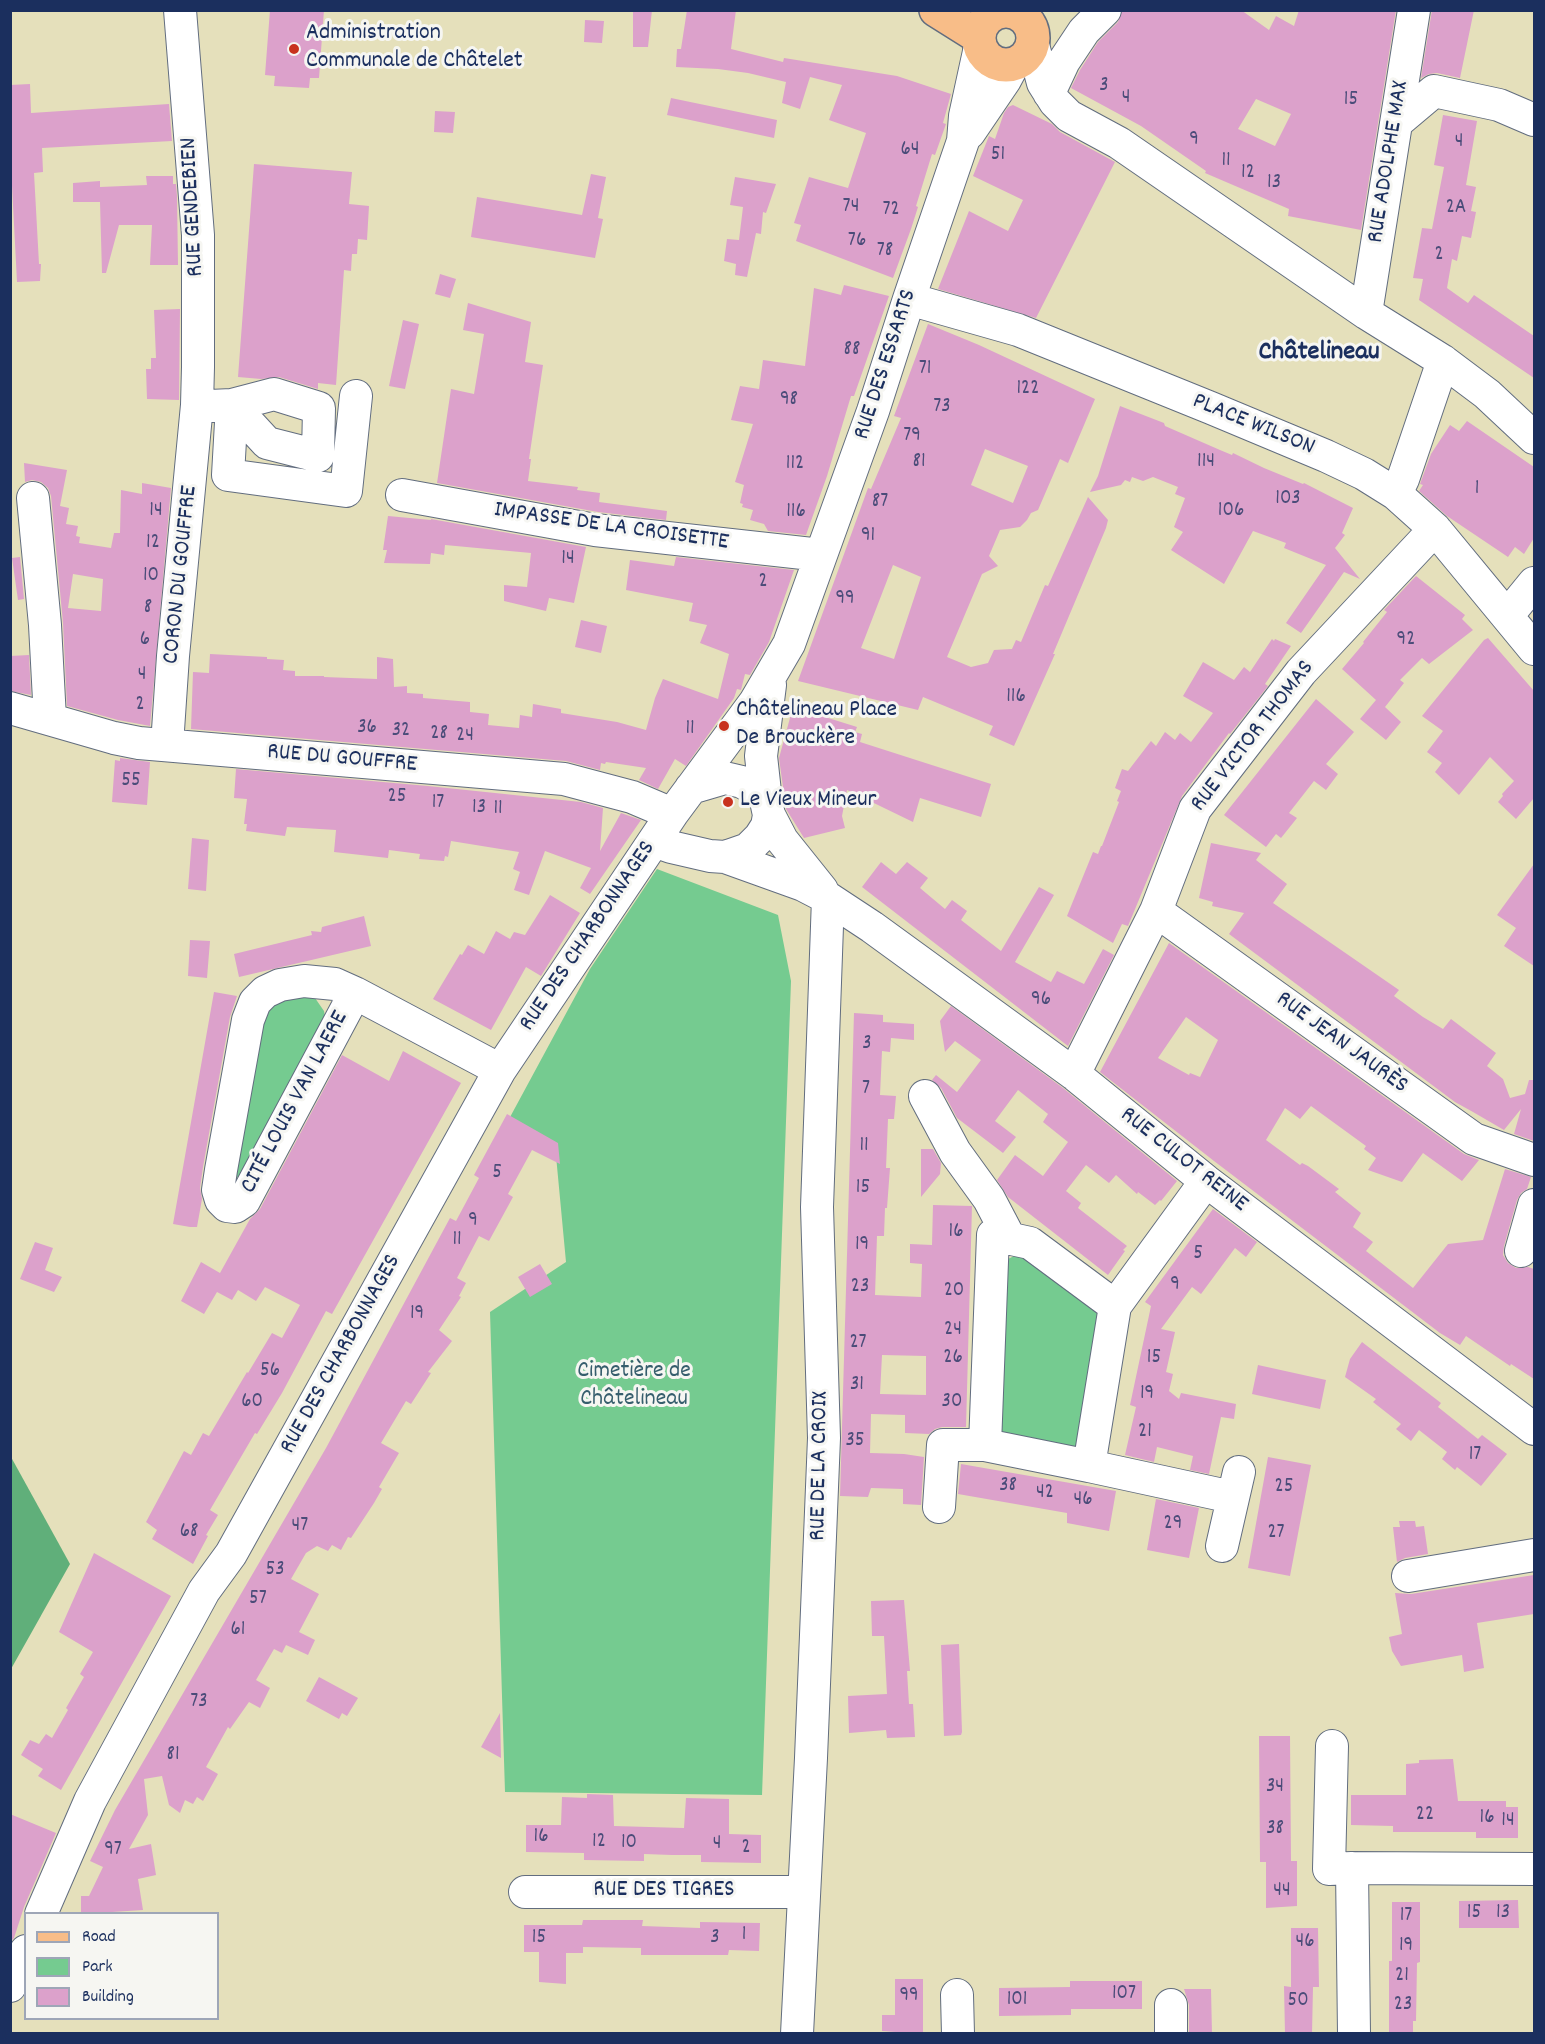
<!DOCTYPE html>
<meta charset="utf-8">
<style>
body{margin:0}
#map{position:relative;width:1545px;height:2044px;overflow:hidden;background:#e5e0bb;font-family:Dekko,sans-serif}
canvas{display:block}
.frame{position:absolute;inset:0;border:12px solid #1b2f5e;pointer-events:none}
.legend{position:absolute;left:24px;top:1912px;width:195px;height:108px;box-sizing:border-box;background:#f6f6f2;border:2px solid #9ea6b7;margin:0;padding:8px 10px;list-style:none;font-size:18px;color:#1b2f5e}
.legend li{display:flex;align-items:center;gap:12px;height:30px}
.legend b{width:30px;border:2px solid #9ea6b7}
</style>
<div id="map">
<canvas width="1545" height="2044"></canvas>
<div class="frame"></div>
<ul class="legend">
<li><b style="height:8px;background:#f8bd88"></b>Road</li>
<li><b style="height:16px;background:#75cb90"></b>Park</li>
<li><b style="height:16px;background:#dca1cb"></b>Building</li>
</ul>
</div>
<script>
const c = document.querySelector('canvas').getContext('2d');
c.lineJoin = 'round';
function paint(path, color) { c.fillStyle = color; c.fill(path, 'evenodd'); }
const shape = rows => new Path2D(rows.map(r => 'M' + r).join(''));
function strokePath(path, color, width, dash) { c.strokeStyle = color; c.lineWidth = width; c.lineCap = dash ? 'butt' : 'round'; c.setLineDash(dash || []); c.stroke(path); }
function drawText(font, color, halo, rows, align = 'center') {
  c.font = font + ' Dekko,sans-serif'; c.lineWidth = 6; c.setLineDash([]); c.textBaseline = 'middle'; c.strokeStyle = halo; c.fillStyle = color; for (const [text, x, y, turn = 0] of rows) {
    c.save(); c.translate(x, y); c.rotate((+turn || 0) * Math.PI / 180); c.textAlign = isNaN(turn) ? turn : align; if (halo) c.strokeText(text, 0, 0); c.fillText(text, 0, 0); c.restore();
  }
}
const green = shape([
 [657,869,778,915,791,981,762,1795,505,1792,490,1312,566,1262,555,1145,509,1119,590,969],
 [303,992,315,998,324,1011,327,1028,247,1176,237,1177,232,1173,267,1000],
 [1018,1254,1103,1306,1081,1443,1071,1451,1001,1437,1000,1269,1008,1259]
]);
const forest = shape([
 [11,1457,70,1564,11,1669]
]);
const building = shape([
 [270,10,324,10,319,78,310,78,309,88,274,86,275,76,265,75],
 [633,10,652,10,648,47,633,47],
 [687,10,736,10,731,49,783,62,784,58,897,76,951,94,943,123,946,124,935,155,932,154,916,206,918,207,911,229,893,278,796,241,801,225,794,223,809,177,848,188,866,133,829,120,842,85,810,77,800,109,782,103,786,82,748,73,718,69,676,67,677,49,681,49],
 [1122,10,1241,10,1269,30,1276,16,1294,26,1299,10,1396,10,1361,230,1288,216,1289,209,1205,173,1206,171,1141,126,1071,88,1080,70,1098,42,1118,22],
 [1256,99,1291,114,1275,146,1238,129],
 [1432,10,1474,10,1460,78,1437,73,1429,74,1421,78],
 [585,20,604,21,602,43,584,42],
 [30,84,31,113,169,104,172,141,42,148,43,172,34,173,39,264,41,264,40,281,17,282,10,147,10,85],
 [671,98,777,120,774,138,667,115],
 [1013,105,1052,124,1060,132,1115,162,1036,318,938,289,969,211,1008,231,1023,200,973,176,989,136,995,139,1004,113,1008,107],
 [435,111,455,112,453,133,434,132],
 [1443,115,1477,121,1466,185,1476,187,1471,211,1476,212,1471,238,1462,236,1457,261,1452,259,1447,288,1468,303,1474,295,1534,336,1534,378,1419,300,1423,279,1413,278,1422,228,1432,229,1444,167,1434,165],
 [254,164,352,172,349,204,369,206,367,240,358,239,357,254,352,254,351,271,344,270,336,385,318,383,318,389,279,377,261,379,238,377],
 [591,174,606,177,598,218,603,219,595,258,471,237,477,197,582,215],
 [146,176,173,176,173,184,176,184,177,196,178,265,150,265,152,225,119,225,106,273,102,273,100,202,73,202,73,183,100,181,100,187,147,185],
 [735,177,776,184,766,213,763,212,761,234,756,233,747,277,735,275,736,264,724,261,727,239,739,240,743,207,730,205],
 [440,274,456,279,450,298,435,294],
 [844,285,889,296,854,396,851,396,827,476,806,535,768,531,764,524,750,520,753,510,742,507,743,504,740,503,744,485,735,482,753,424,731,420,740,386,759,389,763,360,805,366,814,288,841,295],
 [468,303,531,322,525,362,543,365,529,459,531,459,528,481,578,487,577,490,600,493,599,502,667,511,666,520,598,512,437,483,451,389,474,394,484,334,463,330],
 [180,309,179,400,147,399,146,369,151,369,151,358,156,358,154,310],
 [403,320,419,324,405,389,389,386],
 [928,324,979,345,1095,399,1068,463,1060,459,1038,510,1031,513,1027,520,1020,527,1000,530,989,556,998,566,982,574,947,657,971,667,988,663,994,650,1012,649,1016,640,1021,642,1045,585,1048,586,1088,497,1108,520,1106,528,1053,654,1055,654,1014,746,989,735,993,726,923,697,918,710,798,681,868,488,871,489,901,418,894,416],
 [985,449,1028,466,1013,503,971,485],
 [893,565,921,577,894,659,861,648],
 [1120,406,1164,423,1165,426,1220,450,1232,455,1233,453,1264,468,1303,484,1304,483,1353,508,1342,533,1345,535,1335,548,1360,579,1344,572,1301,633,1286,623,1326,565,1284,548,1286,543,1253,531,1224,584,1171,550,1183,532,1174,527,1185,498,1175,494,1178,487,1153,477,1143,481,1132,477,1130,482,1125,480,1121,485,1090,492,1098,476],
 [1467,421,1534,467,1534,538,1524,554,1515,547,1508,557,1447,516,1419,491,1423,485,1420,484,1431,454,1450,425,1459,431],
 [24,463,67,470,60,506,69,508,66,524,78,526,76,536,80,537,79,543,111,548,114,533,120,533,121,490,142,494,142,483,171,488,150,726,118,720,67,706,63,623,51,496,48,488,41,482,32,480,25,482],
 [73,574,103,579,101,611,68,608],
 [388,516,431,520,431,519,586,547,574,603,549,598,546,611,504,601,504,585,527,587,531,553,445,545,444,555,431,553,430,564,384,563,387,550,383,550],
 [20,557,24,599,18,600,12,558],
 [676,557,794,570,769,642,750,675,745,674,741,690,737,689,734,698,686,766,675,759,658,789,639,780,646,768,606,762,605,764,601,763,600,770,566,761,191,729,193,672,209,673,210,654,267,657,267,659,284,660,283,670,295,671,295,676,324,676,324,677,377,679,377,657,393,659,394,687,407,686,407,693,423,694,423,698,470,702,470,712,489,714,488,725,519,728,520,715,532,717,533,704,561,709,561,713,617,722,646,730,655,698,663,679,718,699,729,654,700,643,707,625,689,621,693,603,626,590,630,560,674,566],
 [1416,576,1465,615,1462,619,1473,630,1429,664,1422,658,1400,680,1404,683,1385,707,1401,722,1386,740,1360,719,1376,700,1342,669,1364,643,1363,642,1387,612,1384,610],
 [581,620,607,626,601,653,575,647],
 [1488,638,1534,691,1534,798,1516,819,1498,802,1503,796,1502,794,1514,781,1490,757,1459,795,1435,772,1442,763,1427,752,1443,731,1422,716,1484,640],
 [1272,639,1274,641,1275,639,1291,646,1265,684,1268,686,1230,734,1229,733,1182,796,1128,926,1122,924,1113,943,1067,916,1093,852,1098,854,1101,846,1102,846,1119,802,1117,801,1121,791,1115,788,1122,769,1128,771,1151,741,1156,746,1165,732,1175,740,1180,733,1191,742,1213,713,1183,696,1203,662,1234,680,1244,667,1250,672],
 [29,655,31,695,10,691,10,656],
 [1316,699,1354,732,1326,764,1338,774,1326,790,1314,781,1289,813,1297,818,1281,838,1276,834,1266,847,1224,815],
 [793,707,857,727,855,732,862,734,860,742,991,784,981,817,920,798,913,822,847,790,842,816,845,828,804,838,786,809,779,758],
 [120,758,150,762,147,805,112,802,115,760,120,761],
 [236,769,428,786,581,802,603,808,600,851,621,813,641,820,590,894,580,888,591,868,545,851,529,895,514,890,520,872,513,869,519,852,451,841,448,857,445,856,444,861,419,859,420,854,389,850,388,858,334,852,336,830,287,827,285,836,246,831,247,824,244,824,247,799,234,798],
 [192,838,209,840,206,891,188,889],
 [1211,843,1261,853,1256,860,1287,884,1273,903,1399,990,1394,996,1423,1017,1443,1029,1451,1019,1496,1053,1487,1066,1503,1079,1510,1098,1525,1094,1529,1080,1534,1080,1534,1141,1514,1134,1521,1109,1504,1130,1473,1112,1455,1102,1229,934,1244,913,1212,906,1213,902,1199,898],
 [881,862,896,874,907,862,928,878,920,888,945,909,952,900,967,911,961,920,1001,951,1039,887,1054,895,1015,962,1051,982,1057,971,1084,984,1103,949,1114,955,1068,1046,862,887],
 [1534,864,1534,966,1504,946,1516,928,1497,915],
 [550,895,580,913,541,976,526,967,491,1030,433,999,460,954,462,955,468,945,484,954,496,931,510,939,514,932,525,935],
 [364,916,371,946,239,977,234,954,312,935,311,931,321,932,322,927],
 [190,940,210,941,207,978,188,976],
 [1169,943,1464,1154,1479,1160,1462,1181,1423,1153,1402,1182,1368,1170,1376,1158,1364,1149,1366,1146,1311,1106,1300,1119,1285,1108,1266,1140,1300,1165,1302,1163,1308,1166,1339,1189,1335,1192,1361,1213,1353,1227,1373,1242,1366,1251,1413,1288,1448,1244,1483,1240,1505,1169,1531,1177,1527,1189,1521,1193,1517,1200,1504,1246,1503,1255,1508,1263,1516,1268,1528,1267,1534,1269,1534,1379,1511,1364,1510,1366,1466,1336,1460,1345,1440,1333,1214,1161,1100,1072],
 [1186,1017,1218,1040,1200,1077,1190,1073,1189,1075,1158,1058],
 [214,992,237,996,230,1017,203,1167,200,1188,202,1199,197,1227,190,1227,173,1224],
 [951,1006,1063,1088,1177,1181,1161,1201,1160,1200,1155,1205,1138,1192,1137,1194,1116,1175,1109,1183,1086,1165,1066,1191,1081,1203,1078,1208,1127,1246,1123,1250,1125,1251,1108,1275,1008,1197,997,1180,1015,1155,1043,1176,1068,1142,1043,1122,1048,1114,1018,1090,995,1121,1016,1137,1003,1153,957,1118,941,1088,932,1080,936,1075,957,1092,981,1060,955,1041,945,1052,940,1021],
 [854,1013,883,1015,883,1022,914,1024,914,1040,891,1038,890,1052,882,1051,880,1095,896,1096,894,1119,888,1119,886,1168,890,1168,887,1208,885,1208,884,1236,877,1236,875,1295,921,1297,922,1264,910,1263,910,1244,932,1245,933,1205,972,1206,966,1427,942,1427,935,1429,929,1434,905,1433,905,1415,871,1414,870,1453,904,1454,924,1457,921,1505,903,1504,903,1489,871,1488,868,1497,840,1496],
 [882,1355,926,1356,926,1395,880,1394],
 [403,1051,461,1083,332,1314,326,1311,282,1393,257,1434,255,1433,210,1510,218,1515,206,1535,208,1536,193,1564,152,1539,157,1530,146,1522,184,1451,191,1455,203,1433,209,1436,247,1372,248,1373,272,1333,282,1338,300,1305,265,1287,256,1301,238,1290,232,1300,217,1292,204,1314,181,1301,201,1262,220,1273,250,1219,260,1209,342,1055,389,1081],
 [507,1114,558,1143,560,1164,532,1150,508,1194,513,1197,489,1241,479,1236,457,1278,466,1283,459,1296,461,1297,439,1330,452,1341,428,1372,431,1373,411,1404,406,1401,381,1443,399,1453,379,1487,382,1489,374,1503,351,1538,348,1537,341,1550,332,1545,328,1551,317,1546,306,1553,291,1579,319,1594,299,1632,315,1640,308,1655,286,1645,282,1653,274,1649,256,1680,270,1688,260,1708,249,1702,230,1729,228,1727,206,1767,218,1774,203,1801,197,1797,193,1804,185,1800,180,1813,169,1805,162,1776,144,1779,148,1815,129,1849,151,1844,156,1875,138,1879,143,1910,81,1914,81,1896,89,1896,103,1867,90,1861,115,1810,326,1448,450,1218,456,1221,479,1178,474,1175],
 [921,1149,933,1149,941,1163,940,1174,921,1197],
 [1213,1209,1257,1242,1246,1257,1235,1248,1201,1294,1192,1287,1161,1329,1175,1332,1166,1372,1173,1374,1169,1391,1179,1399,1181,1393,1236,1404,1234,1419,1221,1417,1209,1474,1190,1470,1193,1456,1157,1447,1154,1462,1125,1455,1136,1407,1130,1405,1151,1306,1145,1302],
 [35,1242,53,1248,45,1270,62,1277,54,1292,20,1279],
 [540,1264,552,1284,530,1297,518,1277],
 [1362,1342,1441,1403,1438,1407,1478,1439,1482,1435,1507,1454,1481,1486,1457,1467,1455,1470,1442,1459,1447,1452,1419,1430,1411,1441,1396,1429,1401,1424,1373,1402,1376,1399,1345,1377,1350,1359],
 [1258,1365,1326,1380,1320,1409,1252,1394],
 [1268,1457,1311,1465,1290,1576,1248,1568],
 [961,1464,1116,1491,1109,1531,1067,1523,1067,1513,958,1494],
 [1156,1499,1199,1508,1189,1558,1147,1550],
 [1399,1521,1415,1521,1416,1527,1424,1526,1428,1554,1405,1558,1397,1562,1393,1527,1400,1527],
 [94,1553,171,1596,61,1790,38,1776,43,1769,21,1755,30,1740,39,1744,46,1734,52,1738,68,1710,66,1708,84,1677,80,1674,93,1652,59,1632],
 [1534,1575,1534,1614,1477,1623,1484,1668,1464,1672,1462,1655,1401,1666,1392,1651,1389,1637,1402,1634,1395,1593,1411,1594],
 [904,1600,910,1671,907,1671,909,1704,913,1704,915,1737,887,1738,886,1730,849,1733,848,1696,887,1694,884,1636,872,1636,871,1601],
 [959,1644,962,1732,961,1735,944,1736,941,1645],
 [319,1677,358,1698,347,1716,342,1713,339,1719,306,1701],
 [500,1713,501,1758,481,1747],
 [1259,1736,1290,1736,1291,1861,1297,1861,1297,1906,1266,1908,1266,1862,1260,1862],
 [1453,1759,1458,1801,1506,1801,1506,1807,1518,1807,1518,1838,1476,1838,1476,1832,1393,1832,1393,1826,1351,1825,1351,1795,1406,1795,1406,1764,1419,1763,1419,1760],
 [587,1794,613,1795,614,1826,684,1828,686,1798,729,1799,729,1834,761,1835,761,1863,701,1862,701,1855,672,1855,644,1854,644,1861,584,1860,584,1853,526,1852,526,1825,561,1825,562,1797,587,1798],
 [10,1814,56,1833,24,1907,14,1938,10,1942],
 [1518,1900,1519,1928,1459,1928,1459,1901],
 [1392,1902,1420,1902,1420,1962,1417,1963,1416,2021,1413,2021,1413,2034,1389,2034,1389,1961,1392,1961],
 [583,1920,643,1920,642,1926,700,1928,700,1922,760,1923,759,1951,729,1950,728,1955,641,1955,641,1948,583,1947,583,1953,566,1953,566,1984,539,1982,539,1952,524,1952,524,1925,582,1925],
 [1291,1928,1318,1928,1319,1987,1313,1987,1312,2034,1285,2034,1284,1986,1291,1987],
 [895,1979,923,1979,923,2034,882,2031,882,2015,895,2015],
 [1070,1981,1142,1981,1142,2009,1071,2009,1071,2015,999,2016,999,1988,1070,1987],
 [1184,1989,1211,1989,1212,2034,1189,2034,1189,2005]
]);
const minor = shape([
 [1033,45,1043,83,1055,102,1069,116,1119,143,1366,313,1443,361,1487,394,1534,438],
 [1049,93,1064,61,1084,31,1105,10],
 [1396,123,1434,91,1499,105,1534,120],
 [969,133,1005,80,1013,65],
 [909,299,1018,330,1211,408,1326,456,1364,474,1396,494,1435,529,1534,649],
 [1366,313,1414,10],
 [232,405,228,475,346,491,356,396],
 [210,406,232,405,274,394,319,408,318,456,267,443,232,405],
 [1396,494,1403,479,1443,361],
 [402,495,595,530,821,555],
 [33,498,45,625,50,719],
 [1507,616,1534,583],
 [10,708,114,738,139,743,564,779,632,797,672,814],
 [167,745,173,656,197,405,198,367,198,235,180,10],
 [766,801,761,756,770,685],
 [769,815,782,840,822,890],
 [654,841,671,847,710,856,725,857,748,849,760,837,767,826,769,815,766,801,759,791,742,782,725,778,691,788],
 [725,857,803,885,828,898,872,927,1074,1074,1206,1181,1534,1429],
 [1156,911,1474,1139,1534,1160],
 [355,993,244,1201,235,1207,227,1206,221,1200,218,1190,221,1170,248,1020,255,1002,265,992,280,985,304,981,335,984,355,993,500,1070],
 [1074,1074,1156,911,1195,809,1301,672,1435,529],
 [925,1096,955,1152,989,1199,1010,1239],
 [1521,1251,1534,1205],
 [1115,1306,1030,1243,993,1235,985,1445,1089,1466,1115,1306,1206,1181],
 [1089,1466,1232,1497],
 [939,1507,943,1445,985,1445],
 [1222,1546,1239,1472],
 [1408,1576,1534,1555],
 [1332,1746,1329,1869,1352,1868,1354,2034],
 [1352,1868,1534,1869],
 [525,1892,804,1892],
 [41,1914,90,1801,204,1591,231,1554,500,1070,672,814,755,702,789,644,873,411,909,299,963,141,965,116,980,47],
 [10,1986,26,1951],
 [957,1995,958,2034],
 [1171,2005,1171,2034],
 [797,2034,811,1758,824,1438,817,1207,828,898]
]);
const major = shape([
 [936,10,979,37],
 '979 38a27 27 0 1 1 54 0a27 27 0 1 1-54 0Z'
]);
const markers = [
 [294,49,6,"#c8321e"],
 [724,726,6,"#c8321e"],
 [728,802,6,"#c8321e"]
];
const numberNames = [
 ["3",1104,87],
 ["4",1126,99],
 ["15",1351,101],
 ["9",1194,141],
 ["4",1459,143],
 ["64",910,151],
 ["51",998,156],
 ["11",1226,162],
 ["12",1248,174],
 ["13",1274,184],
 ["74",851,208],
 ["2A",1456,209],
 ["72",891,211],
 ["76",857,242],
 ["78",885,252],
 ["2",1439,256],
 ["88",852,351],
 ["71",925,370],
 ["122",1028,390],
 ["98",789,401],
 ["73",942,408],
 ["79",912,437],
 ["81",919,463],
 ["114",1206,463],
 ["112",795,465],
 ["1",1477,490],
 ["103",1288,500],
 ["87",880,503],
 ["14",156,512],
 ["106",1231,512],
 ["116",796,513],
 ["91",868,537],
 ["12",153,544],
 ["14",568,560],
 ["10",151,577],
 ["2",763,583],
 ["99",845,600],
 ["8",148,609],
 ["6",145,641],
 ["92",1406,641],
 ["4",142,676],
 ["116",1016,698],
 ["2",140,706],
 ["36",367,729],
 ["11",690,730],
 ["32",401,732],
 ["28",439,735],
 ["24",465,737],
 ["55",131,782],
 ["25",397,798],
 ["17",438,804],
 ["13",479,809],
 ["11",498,810],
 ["96",1041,1001],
 ["3",867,1045],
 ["7",866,1090],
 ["11",864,1147],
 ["5",497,1174],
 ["15",863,1189],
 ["9",473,1222],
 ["16",956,1233],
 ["11",457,1241],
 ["19",862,1246],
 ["5",1198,1255],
 ["9",1175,1286],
 ["23",860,1288],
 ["20",954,1292],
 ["19",417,1315],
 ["24",953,1331],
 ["27",858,1344],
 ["26",953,1359],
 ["15",1154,1359],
 ["56",270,1372],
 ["31",857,1386],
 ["19",1147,1395],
 ["60",252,1403],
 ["30",952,1403],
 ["21",1145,1433],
 ["35",855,1442],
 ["17",1475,1456],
 ["38",1008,1487],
 ["25",1284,1488],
 ["42",1045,1494],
 ["46",1083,1501],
 ["29",1173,1525],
 ["47",300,1527],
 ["68",189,1533],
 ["27",1276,1534],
 ["53",275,1571],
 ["57",258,1600],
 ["61",238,1631],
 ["73",199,1703],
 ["81",173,1756],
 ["34",1275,1788],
 ["22",1425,1816],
 ["16",1487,1819],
 ["14",1508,1822],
 ["38",1275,1830],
 ["16",541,1838],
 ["12",599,1843],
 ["10",629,1844],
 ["4",717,1845],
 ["2",746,1849],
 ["97",113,1851],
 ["44",1282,1892],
 ["15",1474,1914],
 ["13",1503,1914],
 ["17",1406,1917],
 ["1",744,1936],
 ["15",539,1939],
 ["3",715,1939],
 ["46",1305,1943],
 ["19",1406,1947],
 ["21",1402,1977],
 ["107",1124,1995],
 ["99",909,1997],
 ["101",1017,2001],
 ["50",1298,2002],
 ["23",1403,2006]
];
const poiNames = [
 ["Administration",306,35],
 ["Communale de Châtelet",306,63],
 ["Châtelineau Place",736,712],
 ["De Brouckère",736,740],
 ["Le Vieux Mineur",740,802]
];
const streetNames = [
 ["RUE ADOLPHE MAX",1390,162,-81],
 ["RUE GENDEBIEN",194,207,-93],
 ["RUE DES ESSARTS",887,365,-72],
 ["PLACE WILSON",1253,426,22],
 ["IMPASSE DE LA CROISETTE",611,528,8],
 ["CORON DU GOUFFRE",182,575,-84],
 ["RUE VICTOR THOMAS",1254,737,-52],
 ["RUE DU GOUFFRE",342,760,5],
 ["RUE DES CHARBONNAGES",589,937,-56],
 ["RUE JEAN JAURÈS",1341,1044,36],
 ["CITÉ LOUIS VAN LAERE",296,1103,-62],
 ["RUE CULOT REINE",1183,1161,38],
 ["RUE DES CHARBONNAGES",342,1355,-61],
 ["RUE DE LA CROIX",821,1466,-89],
 ["RUE DES TIGRES",664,1892]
];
const parkNames = [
 ["Cimetière de",634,1373],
 ["Châtelineau",634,1401]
];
const quarterNames = [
 ["Châtelineau",1319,354]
];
paint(green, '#75cb90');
paint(forest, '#60af7a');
paint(building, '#dca1cb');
strokePath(minor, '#626d7f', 34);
strokePath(major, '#626d7f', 36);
strokePath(minor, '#fff', 32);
strokePath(major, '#f8bd88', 33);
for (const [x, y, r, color] of markers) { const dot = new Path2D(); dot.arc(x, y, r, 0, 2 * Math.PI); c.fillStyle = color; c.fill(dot); strokePath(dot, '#f6f6f2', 2); }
drawText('21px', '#4b4c79', null, numberNames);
drawText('24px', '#1b2f5e', '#f6f6f2', poiNames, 'left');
drawText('24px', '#1b2f5e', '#f6f6f2', streetNames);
drawText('24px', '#365e6d', '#f6f6f2', parkNames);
drawText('bold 27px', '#1b2f5e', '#f6f6f2', quarterNames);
</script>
